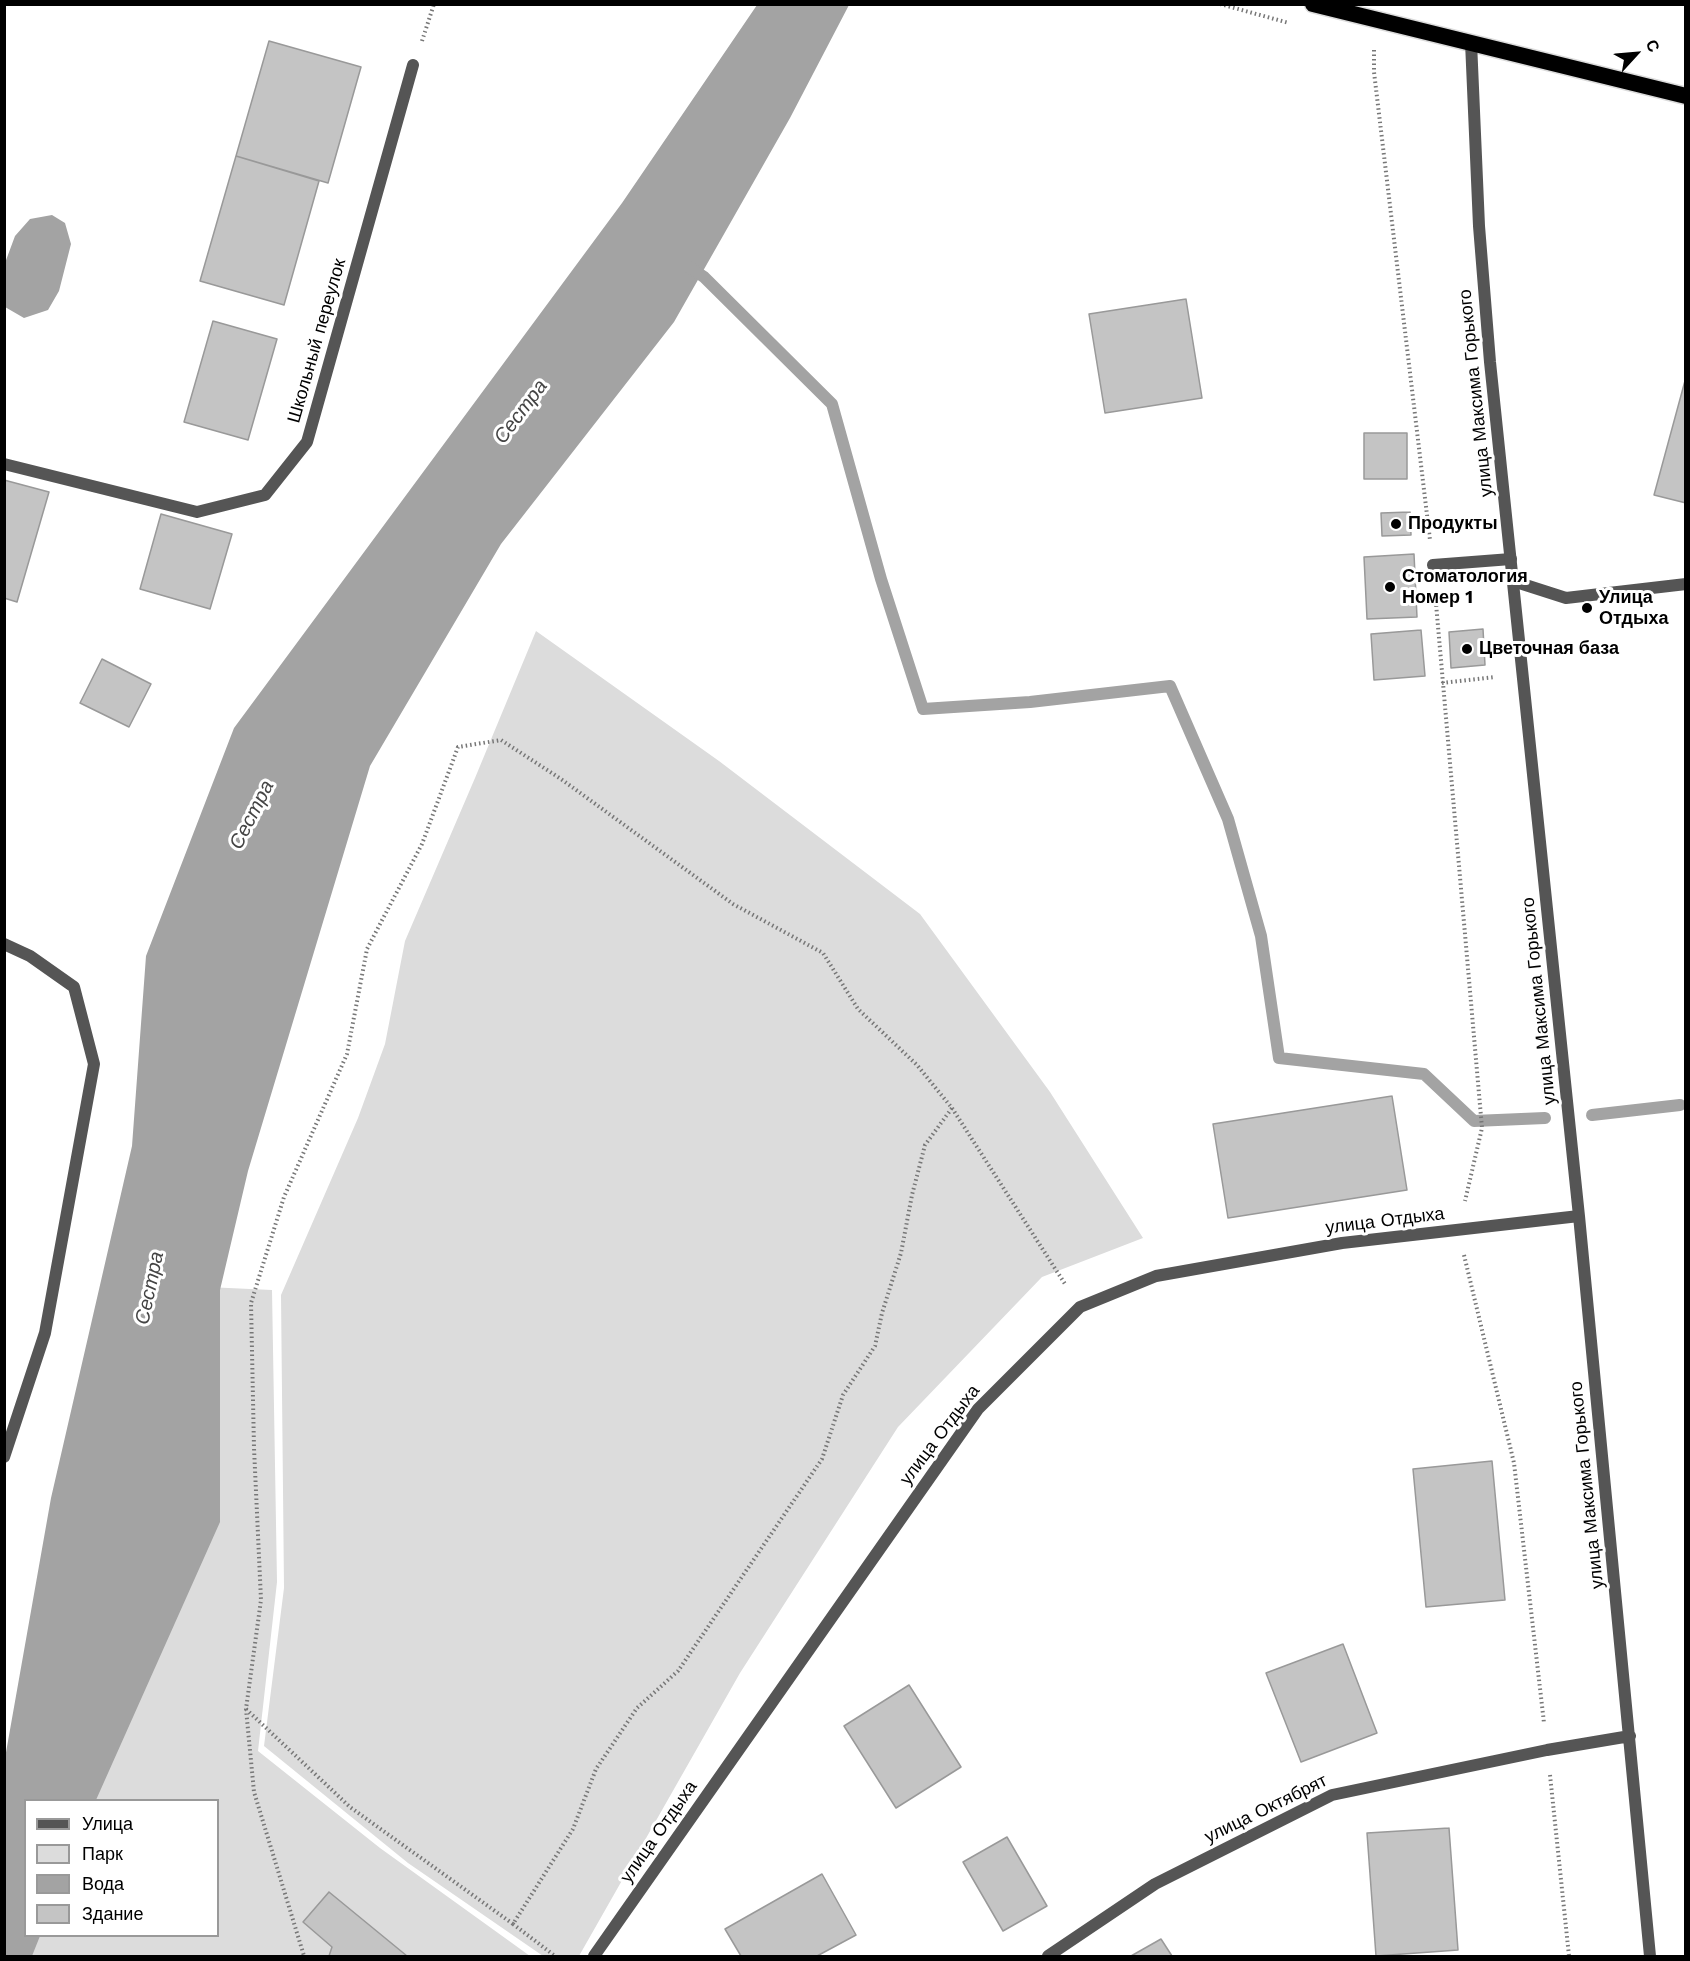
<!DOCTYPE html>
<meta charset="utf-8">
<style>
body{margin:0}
#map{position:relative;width:1690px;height:1961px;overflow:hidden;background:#fff;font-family:"Work Sans",sans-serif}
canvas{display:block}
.frame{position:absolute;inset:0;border:6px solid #000;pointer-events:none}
.legend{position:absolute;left:24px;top:1799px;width:195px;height:138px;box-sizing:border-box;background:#fff;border:2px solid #999;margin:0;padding:8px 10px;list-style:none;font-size:18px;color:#000}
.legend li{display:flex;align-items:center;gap:12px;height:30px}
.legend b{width:30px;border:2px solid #999}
.north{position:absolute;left:1606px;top:24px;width:60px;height:60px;-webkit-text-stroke:4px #fff;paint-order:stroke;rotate:64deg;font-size:16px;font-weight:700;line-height:24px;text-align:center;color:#000}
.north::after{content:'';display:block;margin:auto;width:21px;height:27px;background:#000;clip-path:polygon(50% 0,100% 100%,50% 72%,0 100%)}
</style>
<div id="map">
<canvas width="1690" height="1961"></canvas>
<div class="frame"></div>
<ul class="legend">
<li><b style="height:8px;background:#555"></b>Улица</li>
<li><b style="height:16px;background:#dcdcdc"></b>Парк</li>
<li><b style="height:16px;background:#a3a3a3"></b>Вода</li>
<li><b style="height:16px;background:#c4c4c4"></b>Здание</li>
</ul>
<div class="north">С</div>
</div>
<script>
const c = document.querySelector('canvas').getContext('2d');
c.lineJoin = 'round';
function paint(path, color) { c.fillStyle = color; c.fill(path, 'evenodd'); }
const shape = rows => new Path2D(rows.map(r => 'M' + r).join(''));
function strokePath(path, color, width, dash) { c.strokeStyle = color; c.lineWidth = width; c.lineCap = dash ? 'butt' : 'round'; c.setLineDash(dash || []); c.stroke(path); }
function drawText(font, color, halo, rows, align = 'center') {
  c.font = font + ' "Work Sans",sans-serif'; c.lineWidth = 6; c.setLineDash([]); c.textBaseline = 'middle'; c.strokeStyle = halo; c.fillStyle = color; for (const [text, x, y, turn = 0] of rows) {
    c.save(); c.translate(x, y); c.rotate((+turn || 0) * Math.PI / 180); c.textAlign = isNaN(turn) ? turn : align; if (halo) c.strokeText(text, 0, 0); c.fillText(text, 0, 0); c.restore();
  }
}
const green = shape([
 [536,631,719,761,920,914,1050,1092,1143,1238,1042,1277,898,1427,740,1673,579,1956,543,1956,408,1863,264,1746,284,1588,281,1295,358,1118,385,1044,405,941,475,778],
 [185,1286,272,1290,277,1582,258,1751,380,1848,530,1956,7,1956,26,1936,218,1936,218,1800,68,1800]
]);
const water = shape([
 [757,5,849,5,790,118,674,322,501,544,370,766,248,1171,220,1290,220,1522,96,1800,26,1800,26,1936,40,1936,32,1956,5,1956,5,1758,51,1498,132,1146,146,956,234,728,622,203],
 [52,215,65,223,71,244,59,291,48,310,24,318,5,307,5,263,15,236,30,219]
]);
const stream = shape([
 [689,267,704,277,832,404,881,579,923,709,1030,702,1170,686,1228,819,1261,936,1279,1058,1424,1074,1474,1121,1545,1118],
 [1592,1115,1680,1105]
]);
const building = shape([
 [269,41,361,67,328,183,236,156,269,41],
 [236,156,319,181,284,305,200,281,236,156],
 [1186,299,1202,398,1105,413,1089,314,1186,299],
 [213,321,277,339,248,440,184,422,213,321],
 [1686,377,1686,503,1654,495,1686,377],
 [1364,433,1407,433,1407,479,1364,479,1364,433],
 [4,480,49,492,17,602,4,598,4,480],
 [1410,512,1411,535,1382,536,1381,513,1410,512],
 [161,514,232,534,210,609,140,589,161,514],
 [1414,554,1417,617,1367,619,1364,557,1414,554],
 [1483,629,1485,665,1451,668,1449,632,1483,629],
 [1421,630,1425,676,1374,680,1371,634,1421,630],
 [102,659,151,684,129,727,80,703,102,659],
 [1392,1096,1407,1190,1228,1218,1213,1124,1392,1096],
 [1492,1461,1505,1600,1426,1607,1413,1469,1492,1461],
 [1343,1644,1377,1733,1301,1762,1266,1673,1343,1644],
 [909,1685,961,1767,896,1808,844,1726,909,1685],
 [1449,1828,1458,1950,1376,1956,1367,1833,1449,1828],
 [1007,1837,1047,1906,1003,1931,963,1862,1007,1837],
 [822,1874,856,1935,817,1956,741,1956,725,1929,822,1874],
 [329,1892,407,1956,329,1956,332,1947,303,1922,329,1892],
 [1161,1939,1172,1956,1131,1956,1161,1939]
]);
const path = shape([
 [1220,4,1289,23],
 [422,41,434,4],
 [1374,50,1374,72,1430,540],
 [1435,592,1482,1128,1465,1201],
 [1442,683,1495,677],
 [952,1108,1065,1284],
 [1464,1255,1514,1463,1544,1723],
 [246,1709,350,1807,513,1924,573,1829,596,1769,637,1708,678,1671,822,1459,843,1395,875,1346,882,1313,901,1253,912,1195,925,1145,952,1108,917,1065,858,1009,823,953,733,904,561,779,501,740,458,747,422,844,367,949,347,1054,284,1197,251,1303,254,1448,261,1600,246,1709,254,1792,304,1956],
 [1550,1775,1569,1956],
 [513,1924,555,1956]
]);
const service = shape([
 [1433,565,1511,559],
 [1513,581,1566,598,1686,584]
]);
const minor = shape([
 [1471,42,1479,226,1490,362,1579,1216,1650,1956],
 [4,464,197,512,265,495,307,442,413,65],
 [4,944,30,956,74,987,94,1064,45,1333,4,1457],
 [594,1956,978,1409,1080,1307,1156,1276,1342,1243,1579,1216],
 [1048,1956,1155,1884,1332,1795,1547,1750,1630,1736]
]);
const trunk = shape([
 [1313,4,1686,96]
]);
const markers = [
 [1396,524,6,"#000"],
 [1390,587,6,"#000"],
 [1587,608,6,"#000"],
 [1467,649,6,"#000"]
];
const streetNames = [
 ["Школьный переулок",317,341,-74],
 ["улица Максима Горького",1476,393,-96],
 ["улица Максима Горького",1539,1001,-96],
 ["улица Отдыха",1385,1221,-7],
 ["улица Отдыха",940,1435,-53],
 ["улица Максима Горького",1587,1485,-96],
 ["улица Октябрят",1266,1809,-26],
 ["улица Отдыха",659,1832,-55]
];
const poiNames = [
 ["Продукты",1408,524],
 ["Стоматология",1402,577],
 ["Номер 1",1402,598],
 ["Улица",1599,598],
 ["Отдыха",1599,619],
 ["Цветочная база",1479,649]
];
const waterNames = [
 ["Сестра",521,412,-53],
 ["Сестра",252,815,-63],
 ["Сестра",150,1288,-78]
];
paint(green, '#dcdcdc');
paint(water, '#a3a3a3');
strokePath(stream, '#a3a3a3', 12);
paint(building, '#c4c4c4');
strokePath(building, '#999', 1.5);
strokePath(trunk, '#dbdbdb', 19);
strokePath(path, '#777', 4, [1.5, 3]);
strokePath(service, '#555', 12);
strokePath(minor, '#555', 12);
strokePath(trunk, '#000', 16);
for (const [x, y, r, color] of markers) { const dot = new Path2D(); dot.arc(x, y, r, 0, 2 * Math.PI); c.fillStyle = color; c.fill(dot); strokePath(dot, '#fff', 2); }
drawText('18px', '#000', '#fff', streetNames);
drawText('bold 18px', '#000', '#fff', poiNames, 'left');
drawText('italic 20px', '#444', '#fff', waterNames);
</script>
